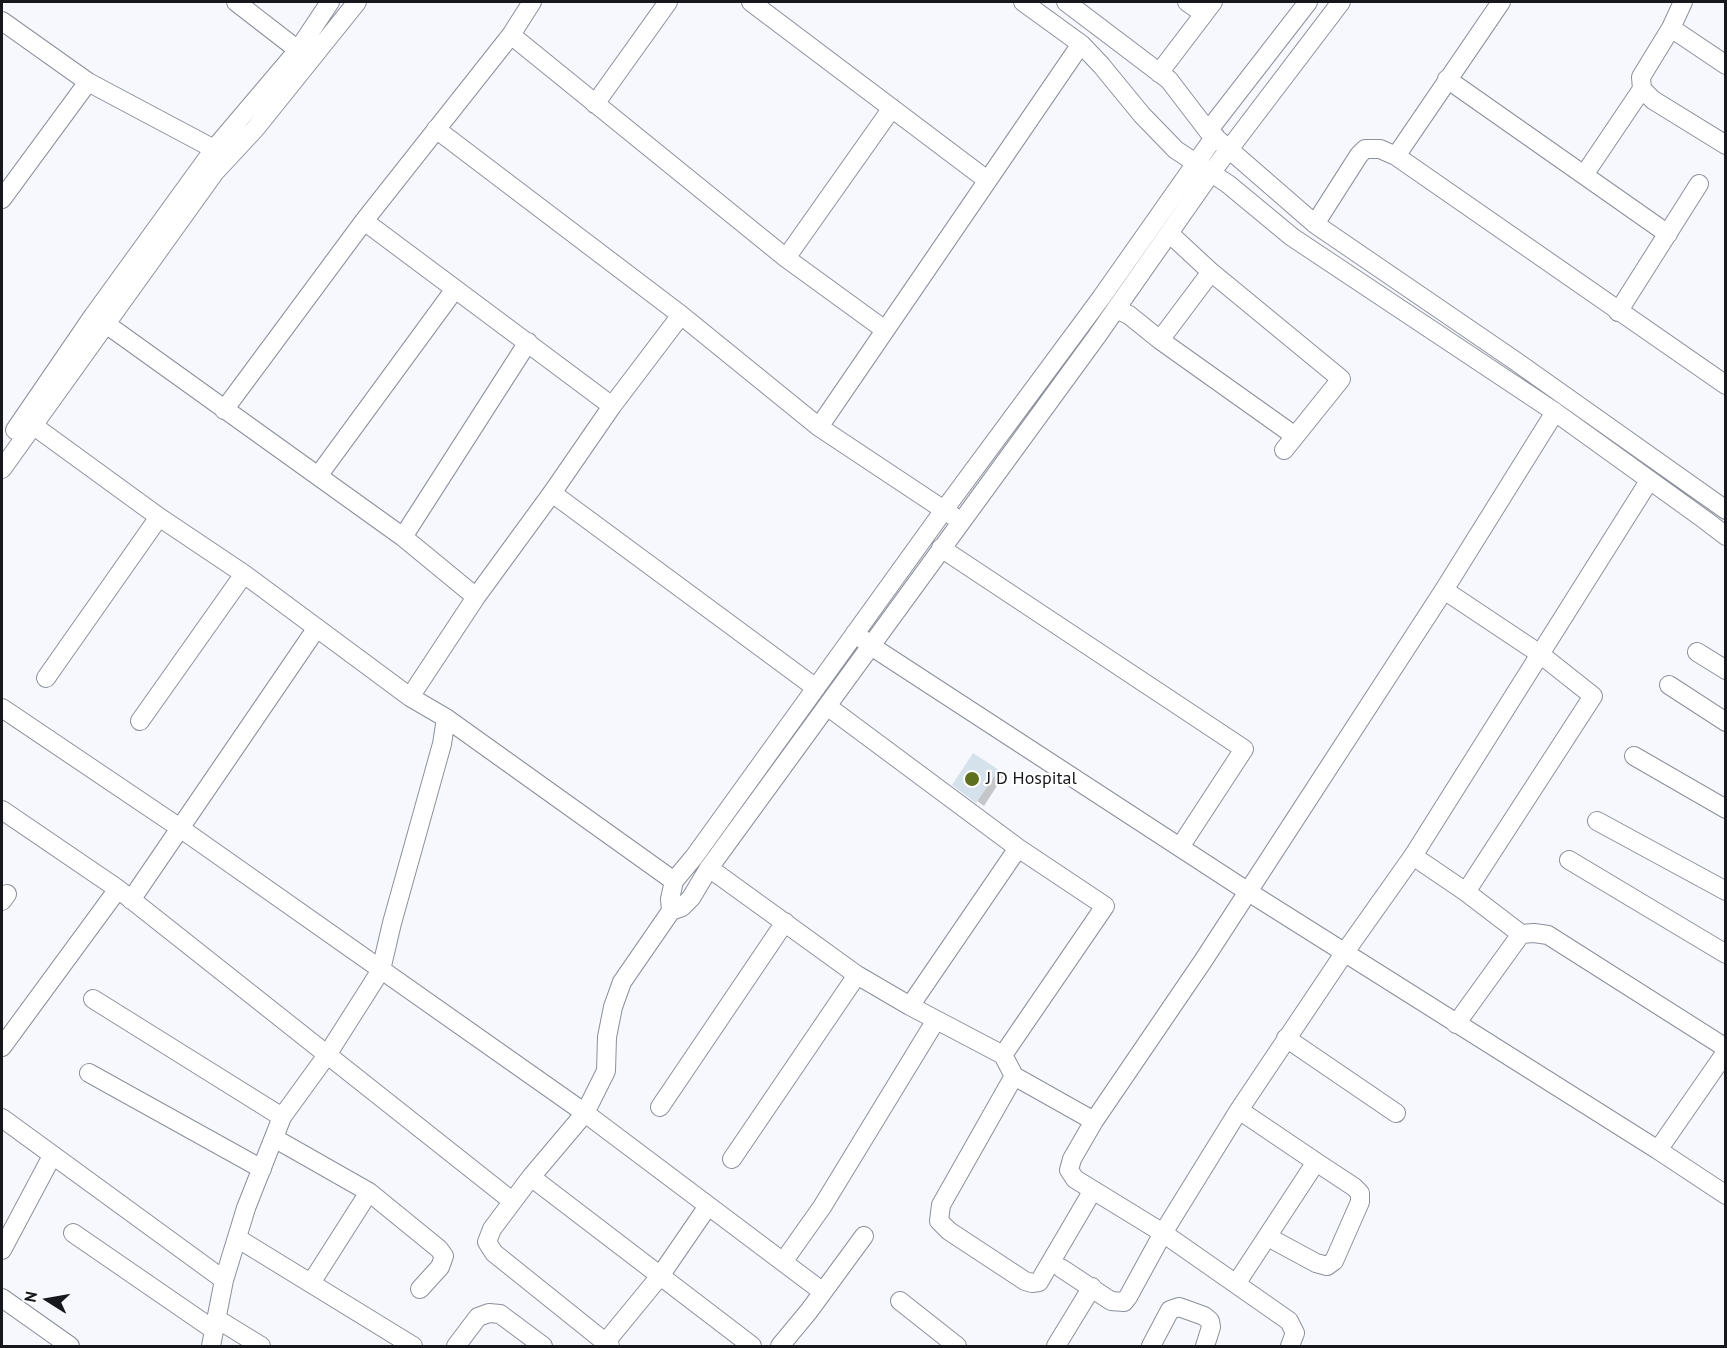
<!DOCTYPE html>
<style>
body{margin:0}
#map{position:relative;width:1727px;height:1348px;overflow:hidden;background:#f6f8fd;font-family:"PT Sans",sans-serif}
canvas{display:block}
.frame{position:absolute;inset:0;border:3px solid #17181d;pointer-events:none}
.north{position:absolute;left:18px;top:1270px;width:60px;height:60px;-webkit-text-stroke:4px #fff;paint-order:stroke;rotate:281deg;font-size:16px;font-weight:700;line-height:24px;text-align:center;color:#17181d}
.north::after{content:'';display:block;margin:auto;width:21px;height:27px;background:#17181d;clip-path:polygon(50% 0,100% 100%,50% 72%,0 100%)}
</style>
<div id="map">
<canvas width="1727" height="1348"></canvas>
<div class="frame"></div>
<div class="north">N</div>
</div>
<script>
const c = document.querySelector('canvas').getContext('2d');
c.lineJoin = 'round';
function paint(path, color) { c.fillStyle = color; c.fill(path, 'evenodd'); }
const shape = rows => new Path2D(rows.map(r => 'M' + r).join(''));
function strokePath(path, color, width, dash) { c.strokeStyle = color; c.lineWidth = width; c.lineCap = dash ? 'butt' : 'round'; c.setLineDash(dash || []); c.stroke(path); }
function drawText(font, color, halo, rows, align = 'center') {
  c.font = font + ' "PT Sans",sans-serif'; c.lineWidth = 4.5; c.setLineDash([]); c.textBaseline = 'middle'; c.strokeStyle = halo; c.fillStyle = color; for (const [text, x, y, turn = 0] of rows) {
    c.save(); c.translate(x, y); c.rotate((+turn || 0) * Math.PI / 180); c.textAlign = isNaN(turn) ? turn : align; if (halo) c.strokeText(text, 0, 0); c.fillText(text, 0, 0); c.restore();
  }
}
const shadow = shape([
 [980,759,1004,775,984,806,954,784]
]);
const building = shape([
 [973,753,999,770,976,803,952,785]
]);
const minor = shape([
 [236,2,298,50],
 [751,2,987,180],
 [1023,2,1081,44,1101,65,1142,115,1176,150,1228,184,1292,237,1555,412,1705,520,1726,536],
 [1066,2,1169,80,1208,131,1315,224,1514,360,1726,510],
 [1187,2,1203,13],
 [1683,2,1671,28,1641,77,1642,89,1653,100,1726,145],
 [2,21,88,82,214,149],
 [1671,28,1726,65],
 [511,35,786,258,885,330],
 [1159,73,1213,2],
 [1447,79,1668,234],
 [595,104,668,2],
 [436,129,681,315,819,427,953,516],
 [1208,131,1308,2],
 [1396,156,1501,2],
 [1584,175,1642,89],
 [2,199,88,82],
 [364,221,612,406],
 [1315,224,1359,155,1365,149,1380,149,1396,156,1726,385],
 [1170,234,1211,272,1341,379,1284,450],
 [786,258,892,108],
 [1116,309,1129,315,1160,340,1295,436],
 [1618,312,1699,184],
 [106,324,403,537,476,597],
 [1160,340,1211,272],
 [224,410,364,221,511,35,532,2],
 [34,426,159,517,244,574,410,697,446,718,674,881],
 [819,427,1081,44],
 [15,430,93,316,214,149,298,50,330,2],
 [2,469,215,172,255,129,357,2],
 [318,476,455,289],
 [552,493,816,688],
 [403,537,528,342],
 [941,548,1244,749,1180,847],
 [1444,590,1540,654,1593,696,1466,892],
 [855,633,871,646,1247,891,1658,1150,1726,1195],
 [1697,652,1726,670],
 [46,678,159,517],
 [1669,685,1726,722],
 [410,697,476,597,552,493,612,406,681,315],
 [827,706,1018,848,1105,906,1003,1055],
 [2,708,180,828,585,1113,823,1292],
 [140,721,244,574],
 [1634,756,1726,809],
 [2,810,118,889,512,1201],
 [1597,821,1726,891],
 [1413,856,1466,892,1521,934],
 [1569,860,1726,954],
 [709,868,857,975,910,1006,1003,1055,1014,1076,1094,1121],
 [131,900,316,629],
 [2,901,7,894],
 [671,911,670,899,674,881,694,857,944,510,1101,298,1215,136],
 [93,999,282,1117],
 [910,1006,1018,848],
 [1456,1024,1521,934,1534,933,1548,935,1726,1048],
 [1286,1038,1396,1113],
 [2,1047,118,889],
 [89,1073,262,1169],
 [1014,1076,941,1205,939,1221,949,1231,1025,1281,1032,1283,1039,1282,1093,1190],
 [660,1107,785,922],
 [2,1118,224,1280],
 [274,1138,369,1192,439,1249,444,1256,440,1267,420,1289],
 [1658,1150,1726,1052],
 [732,1159,857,975],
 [531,1177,752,1346],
 [73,1233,214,1330],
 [1268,1237,1316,1263,1327,1266,1334,1261,1360,1202,1360,1193,1354,1187,1316,1162],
 [237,1238,413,1346],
 [2,1250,52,1156],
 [783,1262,822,1207,936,1020],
 [1061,1268,1111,1301,1124,1302,1128,1297,1163,1233,1239,1110,1345,952,1413,856,1649,481],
 [311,1283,369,1192],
 [1236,1284,1316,1162,1239,1110],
 [2,1298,70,1346],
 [900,1301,957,1346],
 [217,1319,261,1346],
 [605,1343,660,1276,708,1206],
 [211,1346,224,1280,246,1208,282,1117,327,1055,381,970,392,923,442,744,446,718],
 [456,1346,478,1317,489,1313,500,1314,543,1346],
 [610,1346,494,1253,487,1242,492,1229,531,1177,585,1113,606,1071,607,1037,613,1007,622,982,671,911,682,907,691,898,709,868,827,706,1097,336,1211,173,1341,2],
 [780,1346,809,1311,864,1236],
 [1056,1346,1092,1287],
 [1151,1346,1170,1310,1179,1307,1204,1316,1210,1321,1211,1327,1205,1346],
 [1290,1346,1295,1333,1289,1321,1163,1233,1075,1179,1069,1170,1072,1159,1094,1121,1203,961,1444,590,1555,412]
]);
const markers = [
 [972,779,8,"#5d701e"]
];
const poiNames = [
 ["J D Hospital",986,779]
];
paint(shadow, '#0003');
paint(building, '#d5e2ec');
strokePath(minor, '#8c909c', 20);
strokePath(minor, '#fff', 18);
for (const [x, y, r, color] of markers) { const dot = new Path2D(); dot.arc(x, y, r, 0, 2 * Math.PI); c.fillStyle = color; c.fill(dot); strokePath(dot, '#fff', 2); }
drawText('18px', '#17181d', '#fff', poiNames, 'left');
</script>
